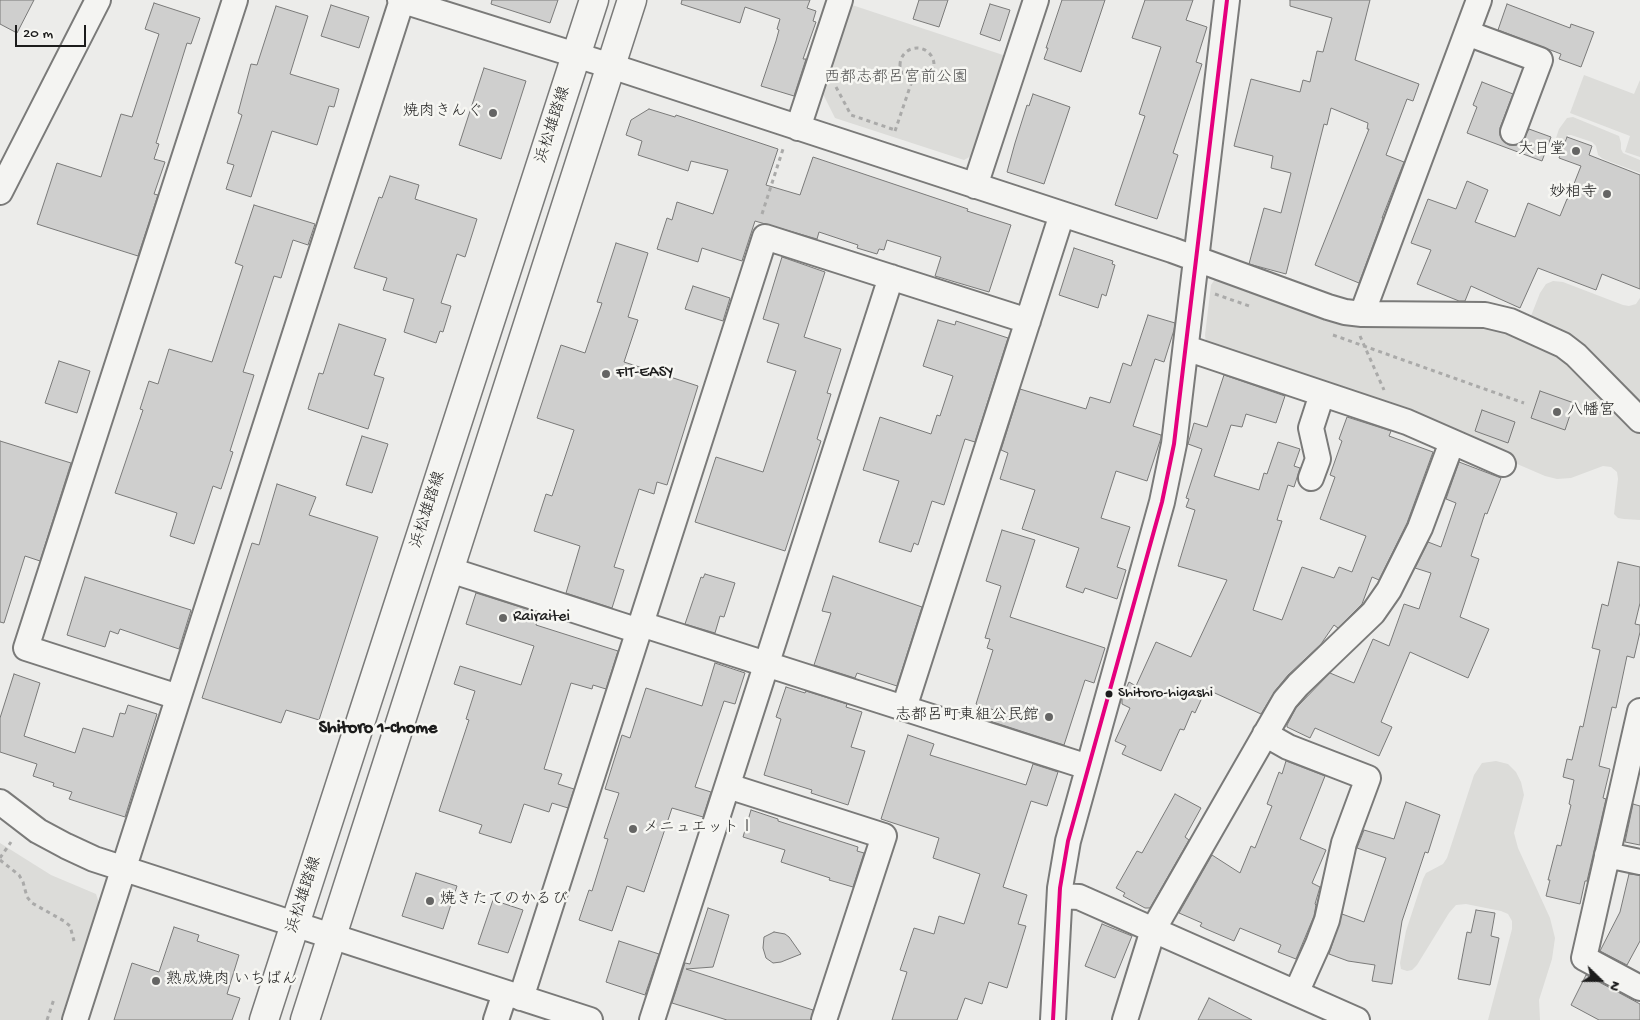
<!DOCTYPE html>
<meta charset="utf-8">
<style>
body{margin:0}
#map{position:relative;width:1640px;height:1020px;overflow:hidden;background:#ececea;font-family:"Gochi Hand",sans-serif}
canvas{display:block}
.north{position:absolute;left:1575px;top:955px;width:50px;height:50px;-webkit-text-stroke:4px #f6f6f2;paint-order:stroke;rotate:112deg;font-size:14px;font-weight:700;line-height:20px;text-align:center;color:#1c1c1c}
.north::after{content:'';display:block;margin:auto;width:18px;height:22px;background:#1c1c1c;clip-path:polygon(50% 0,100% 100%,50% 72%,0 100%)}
.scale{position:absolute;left:15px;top:25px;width:71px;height:22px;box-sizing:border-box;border:2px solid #1c1c1c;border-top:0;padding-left:6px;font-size:15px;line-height:18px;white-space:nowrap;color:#1c1c1c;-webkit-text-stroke:4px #f6f6f2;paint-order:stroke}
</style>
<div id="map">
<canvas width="1640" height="1020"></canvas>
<div class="north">N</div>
<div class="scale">20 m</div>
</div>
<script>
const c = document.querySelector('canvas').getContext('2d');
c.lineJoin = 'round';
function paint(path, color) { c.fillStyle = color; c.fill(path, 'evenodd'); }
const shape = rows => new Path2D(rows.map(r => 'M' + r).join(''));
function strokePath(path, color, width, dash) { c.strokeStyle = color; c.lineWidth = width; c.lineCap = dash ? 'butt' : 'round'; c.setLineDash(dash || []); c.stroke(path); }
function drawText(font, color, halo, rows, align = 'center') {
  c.font = font + ' "Gochi Hand","Klee One",sans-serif'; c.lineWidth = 5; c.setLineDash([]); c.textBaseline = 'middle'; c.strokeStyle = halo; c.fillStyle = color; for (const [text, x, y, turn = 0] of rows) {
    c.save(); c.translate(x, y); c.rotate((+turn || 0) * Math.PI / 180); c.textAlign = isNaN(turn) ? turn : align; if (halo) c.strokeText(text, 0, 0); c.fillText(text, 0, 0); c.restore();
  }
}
const built = shape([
 [849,4,1006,56,973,155,964,160,835,118,821,90],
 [1584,75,1634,94,1640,80,1640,157,1625,152,1630,136,1570,113],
 [1573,117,1619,136,1621,143,1621,149,1623,153,1640,160,1640,173,1603,159,1598,155,1596,146,1592,142,1571,135,1567,135,1560,151,1557,153,1554,153,1553,147,1559,129,1567,118],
 [1220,275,1326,312,1529,321,1540,293,1546,284,1553,281,1563,282,1623,305,1629,306,1636,304,1640,298,1640,520,1624,519,1618,518,1614,514,1618,479,1617,472,1611,467,1603,466,1571,478,1557,479,1545,476,1422,423,1206,343,1205,335,1211,285,1215,279],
 [1496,761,1508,764,1516,772,1521,782,1524,795,1514,833,1518,848,1550,918,1555,938,1552,959,1539,1000,1540,1020,1488,1020,1512,929,1512,921,1508,914,1501,911,1466,904,1456,905,1449,913,1417,965,1412,970,1407,971,1401,969,1400,963,1406,931,1423,879,1426,873,1443,864,1447,858,1474,775,1482,763],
 [0,843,51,875,96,894,100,906,63,1020,0,1020]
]);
const building = shape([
 [0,0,34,0,17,33,0,24,0,0],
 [492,0,558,0,550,23,491,4,492,0],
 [682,0,810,0,807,8,816,11,813,21,816,22,803,59,806,59,794,96,761,86,776,41,779,30,777,29,780,19,745,7,740,23,681,4,682,0],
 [919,0,948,0,939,27,913,19,919,0],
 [1062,0,1105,0,1081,72,1044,59,1048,48,1046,48,1062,0],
 [1145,0,1193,0,1186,20,1207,27,1196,62,1202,64,1173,153,1178,155,1157,219,1115,205,1145,116,1139,114,1161,47,1132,38,1145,0],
 [1290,0,1370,0,1355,60,1419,84,1413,101,1407,99,1386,155,1404,162,1382,218,1383,218,1359,283,1315,265,1369,129,1367,129,1368,123,1331,108,1327,125,1324,124,1286,274,1249,264,1264,208,1281,213,1291,173,1271,168,1273,156,1234,146,1251,79,1300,92,1303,80,1310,82,1317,51,1323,52,1332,18,1290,6,1290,0],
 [154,3,200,18,191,44,187,43,156,143,159,144,154,159,165,162,154,194,158,195,138,256,37,224,57,163,101,177,121,114,132,117,159,34,145,29,154,3],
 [990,4,1010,10,1000,41,980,34,990,4],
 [1507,4,1570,28,1571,24,1594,32,1581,67,1559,59,1561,54,1498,30,1507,4],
 [331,5,369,17,359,48,321,36,331,5],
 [276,6,308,16,290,74,339,89,334,107,329,106,317,145,272,131,251,197,226,189,234,165,227,163,242,115,238,113,251,64,257,65,276,6],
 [484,68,526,81,501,159,459,145,484,68],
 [1482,82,1513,94,1500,128,1500,135,1503,141,1509,145,1516,145,1521,143,1529,129,1551,137,1542,161,1467,133,1477,107,1473,105,1482,82],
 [1033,94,1070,107,1044,184,1007,172,1015,143,1027,105,1029,106,1033,94],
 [649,109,675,117,676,115,778,149,766,185,800,195,813,157,968,209,967,211,1011,225,989,292,935,276,941,257,887,240,884,250,879,249,877,254,857,248,858,245,819,232,817,239,755,221,742,261,702,248,698,262,657,249,667,218,672,220,677,202,713,214,728,170,691,161,688,171,638,155,642,141,626,135,631,120,649,109],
 [1567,137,1592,146,1589,155,1640,175,1640,289,1602,274,1596,290,1538,268,1520,308,1471,286,1465,301,1459,301,1417,284,1431,250,1411,243,1428,199,1456,209,1467,181,1488,190,1475,222,1515,237,1528,203,1560,216,1567,199,1568,199,1581,166,1559,158,1567,137],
 [390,176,419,185,415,199,477,219,465,257,457,254,441,303,451,306,443,332,440,331,436,343,404,332,414,299,383,290,387,278,354,268,379,197,382,198,390,176],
 [254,205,315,224,308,245,293,240,281,278,274,276,243,372,254,375,230,451,233,452,221,489,213,486,194,544,170,536,177,513,115,493,143,410,140,409,149,381,158,384,169,349,212,362,243,266,235,263,254,205],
 [616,243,648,253,628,317,638,320,624,362,698,386,667,485,657,482,654,494,639,489,614,567,624,570,612,608,566,593,580,546,534,531,546,494,552,496,574,430,537,418,561,345,585,353,602,303,597,302,616,243],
 [1074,248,1113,261,1112,264,1115,265,1106,296,1102,294,1098,308,1059,295,1074,248],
 [782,257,825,272,804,337,841,349,827,393,831,394,817,439,821,441,785,551,695,522,716,457,763,472,796,371,767,362,779,324,763,319,782,257],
 [693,286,730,298,723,321,685,309,693,286],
 [1148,315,1175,323,1174,330,1164,362,1155,359,1133,426,1161,435,1161,438,1147,481,1116,471,1101,518,1130,527,1117,567,1126,570,1117,599,1085,588,1083,593,1066,587,1079,548,1022,529,1035,490,1000,479,1008,453,1001,450,1020,389,1086,409,1090,397,1110,403,1123,363,1131,366,1148,315],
 [938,320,955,325,956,321,1008,338,975,442,965,439,944,505,932,501,918,545,914,543,911,552,879,542,899,481,863,470,880,417,931,434,937,415,940,416,953,376,923,366,938,320],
 [339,324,386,339,374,375,384,378,368,429,308,409,319,373,323,374,339,324],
 [59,361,90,371,77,413,45,403,59,361],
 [1224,375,1285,396,1276,423,1246,414,1242,427,1231,425,1214,476,1259,490,1264,473,1267,474,1278,442,1300,449,1294,466,1300,468,1294,487,1288,485,1277,520,1282,521,1253,610,1282,620,1302,567,1334,578,1339,567,1352,572,1366,536,1320,519,1335,477,1330,475,1342,441,1339,439,1347,417,1391,431,1389,436,1433,452,1407,523,1379,580,1372,577,1362,604,1338,628,1334,625,1321,644,1288,675,1275,691,1261,714,1206,689,1195,713,1192,711,1184,730,1180,729,1161,771,1122,754,1126,746,1115,741,1130,708,1122,704,1122,697,1129,682,1136,686,1156,642,1191,657,1227,580,1178,566,1195,510,1186,507,1189,499,1186,498,1202,449,1188,444,1194,423,1207,427,1224,375],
 [1540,391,1574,403,1565,430,1531,418,1540,391],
 [1482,410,1515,422,1508,443,1475,431,1482,410],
 [362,436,388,444,372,493,346,485,362,436],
 [0,441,71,463,40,561,25,556,4,623,0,622,0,441],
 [1459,462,1501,478,1487,514,1485,513,1471,556,1479,559,1460,617,1489,629,1468,678,1410,652,1381,722,1392,727,1379,756,1315,728,1310,738,1287,727,1287,725,1296,708,1330,673,1354,683,1373,639,1389,646,1404,604,1419,609,1431,573,1415,568,1428,542,1441,547,1456,503,1446,499,1459,462],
 [277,484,316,497,309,515,378,537,319,720,286,710,281,723,202,698,252,543,259,545,277,484],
 [1002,530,1035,540,1010,617,1105,648,1094,683,1085,680,1064,745,990,721,994,710,976,704,993,650,987,648,990,639,985,638,1001,586,986,581,1002,530],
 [1618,562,1640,567,1640,603,1635,624,1640,625,1640,632,1634,658,1627,656,1616,708,1612,707,1599,766,1610,769,1603,798,1606,799,1587,881,1585,881,1580,904,1546,896,1550,880,1548,880,1557,845,1561,846,1571,805,1569,804,1574,780,1563,777,1567,759,1572,760,1580,726,1583,727,1600,650,1592,648,1602,604,1608,606,1618,562],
 [705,574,735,583,724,617,720,616,715,633,685,624,701,577,703,578,705,574],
 [833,576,922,607,897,686,857,673,855,678,814,665,831,613,822,611,833,576],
 [85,577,191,610,179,649,120,629,118,634,110,631,105,647,67,635,85,577],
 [476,593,539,613,536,625,618,651,606,689,593,685,592,689,571,683,544,769,562,774,558,784,574,789,568,808,552,803,549,812,524,804,511,843,479,833,482,825,439,811,469,720,466,719,475,691,454,684,460,666,521,685,534,646,466,624,476,593],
 [715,663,745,673,735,704,724,701,695,787,711,792,703,817,672,808,644,892,627,886,612,931,579,920,589,890,592,891,608,839,604,838,619,793,605,789,622,735,630,738,646,688,702,706,715,663],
 [14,674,40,683,24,736,75,753,83,728,113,737,120,713,125,714,128,705,157,714,125,817,69,799,72,792,53,786,54,783,33,776,37,764,0,752,0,718,14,674],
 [786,687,805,693,806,691,847,704,846,707,862,712,851,747,865,751,848,805,811,793,812,790,764,775,781,719,776,717,786,687],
 [908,735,934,744,930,755,1026,785,1033,764,1058,772,1047,806,1031,801,1003,887,1027,895,1018,924,1026,926,1007,988,989,982,982,1004,965,998,957,1020,892,1020,907,972,900,970,914,928,934,934,939,916,964,924,980,874,933,858,939,838,881,819,908,735],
 [1286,761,1325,776,1300,839,1326,850,1312,883,1320,887,1315,904,1316,905,1314,916,1296,959,1278,952,1281,945,1240,928,1234,941,1206,929,1200,926,1202,923,1179,913,1212,855,1240,873,1251,846,1255,848,1272,806,1267,804,1279,772,1282,774,1286,761],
 [1175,794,1201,808,1185,837,1189,840,1150,908,1145,908,1123,896,1125,893,1116,888,1137,851,1142,853,1175,794],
 [1406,802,1440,815,1428,853,1425,852,1402,921,1392,984,1372,981,1375,965,1348,961,1329,954,1342,914,1364,922,1386,858,1357,848,1364,830,1394,839,1406,802],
 [1633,804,1640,806,1640,845,1625,842,1633,804],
 [751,810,778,819,778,821,858,847,857,851,864,853,853,887,829,880,830,878,781,862,785,850,743,837,751,810],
 [416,873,457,886,443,929,402,916,416,873],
 [1629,874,1640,875,1640,941,1627,965,1600,951,1620,912,1629,874],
 [493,900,523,910,508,953,478,944,493,900],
 [708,908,729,915,713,967,686,969,813,1010,811,1020,727,1020,672,1003,685,963,690,964,708,908],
 [1476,910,1495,913,1491,936,1499,938,1490,985,1458,979,1467,932,1471,933,1476,910],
 [1102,924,1132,936,1115,978,1085,966,1102,924],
 [174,927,199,935,197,941,239,955,227,994,240,998,232,1020,114,1020,132,963,159,972,174,927],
 [774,932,785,934,789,937,801,954,781,962,773,963,766,958,763,948,764,937,774,932],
 [619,941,659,954,645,995,606,982,619,941],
 [1586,975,1640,1004,1640,1020,1599,1020,1571,1005,1586,975],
 [1209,998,1252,1020,1198,1020,1209,998]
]);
const path = shape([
 '900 65a17 17 0 1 1 34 0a17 17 0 1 1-34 0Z',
 [836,87,851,115,895,130],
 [895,131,912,81],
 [762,214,784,146],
 [1215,294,1252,307],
 [1333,335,1524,403],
 [1360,336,1384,390],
 [0,858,11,842],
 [0,860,19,875,23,882,27,897,32,903,64,921,70,926,74,941],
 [47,1020,54,999]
]);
const minor = shape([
 [400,0,611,66,1172,250,1328,307,1345,312,1362,314,1485,315,1510,321,1563,345,1576,355,1640,420],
 [1467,33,1540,60,1513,132],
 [798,128,840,0],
 [975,186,1036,0],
 [0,192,98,0],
 [1362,314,1479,0],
 [1186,348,1407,422,1503,464],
 [1311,478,1318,459,1311,428,1322,394],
 [450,570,639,631],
 [641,624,1088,767],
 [178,697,26,648,235,0],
 [904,708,1062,214],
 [1640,711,1584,958,1640,988],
 [1265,734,1288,747,1368,778,1344,843,1327,920,1318,944,1296,993],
 [728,786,884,836,824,1020],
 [0,802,38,831,66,846,94,859,590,1020],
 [1607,855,1640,862],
 [1060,896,1079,897,1357,1020],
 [521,998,765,237,1028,321],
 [75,1020,402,0],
 [496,1020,505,993],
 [652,1020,891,277],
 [1053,1020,1060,888,1068,841,1162,502,1174,444,1227,0],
 [1125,1020,1153,930,1285,700,1298,685,1373,613,1389,590,1420,528,1452,442]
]);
const major = shape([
 [264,1020,594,0],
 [305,1020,632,0]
]);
const bus1 = shape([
 [1053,1020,1060,888,1068,841,1162,502,1174,444,1227,0]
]);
const markers = [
 [493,113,5,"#656564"],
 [1576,151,5,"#656564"],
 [1607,194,5,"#656564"],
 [606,374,5,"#656564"],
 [1557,412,5,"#656564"],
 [503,618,5,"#656564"],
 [1109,694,4.5,"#1c1c1c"],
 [1049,717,5,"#656564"],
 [633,829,5,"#656564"],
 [430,901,5,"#656564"],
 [156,981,5,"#656564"]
];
const busNames = [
 ["Shitoro-higashi",1118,694]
];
const parkNames = [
 ["西都志都呂宮前公園",896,79]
];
const poiNames = [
 ["焼肉きんぐ",483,113,"right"],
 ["大日堂",1566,151,"right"],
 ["妙相寺",1597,194,"right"],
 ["FIT-EASY",616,374],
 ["八幡宮",1567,412],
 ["Rairaitei",513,618],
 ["志都呂町東組公民館",1039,717,"right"],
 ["メニュエットⅠ",643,829],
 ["焼きたてのかるび",440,901],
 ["熟成焼肉 いちばん",166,981]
];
const streetNames = [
 ["浜松雄踏線",554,125,-72],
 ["浜松雄踏線",429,510,-72],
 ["浜松雄踏線",305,895,-72]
];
const neighbourhoodNames = [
 ["Shitoro 1-chome",378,729]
];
paint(built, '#dcdcd9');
paint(building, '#cfcfce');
strokePath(building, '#7a7a79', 1);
strokePath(minor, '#7a7a79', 28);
strokePath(major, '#7a7a79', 31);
strokePath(path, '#aaaaa9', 3, [4, 4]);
strokePath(minor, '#f4f4f2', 24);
strokePath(major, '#f4f4f2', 28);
strokePath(bus1, '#e5007d', 4);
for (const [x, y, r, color] of markers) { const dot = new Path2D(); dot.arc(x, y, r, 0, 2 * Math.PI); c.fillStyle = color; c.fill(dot); strokePath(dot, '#f6f6f2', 2); }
drawText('15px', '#1c1c1c', '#f6f6f2', busNames, 'left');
drawText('16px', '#515151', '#f6f6f2', parkNames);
drawText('16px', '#1c1c1c', '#f6f6f2', poiNames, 'left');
drawText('16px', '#1c1c1c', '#f6f6f2', streetNames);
drawText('bold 18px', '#1c1c1c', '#f6f6f2', neighbourhoodNames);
</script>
